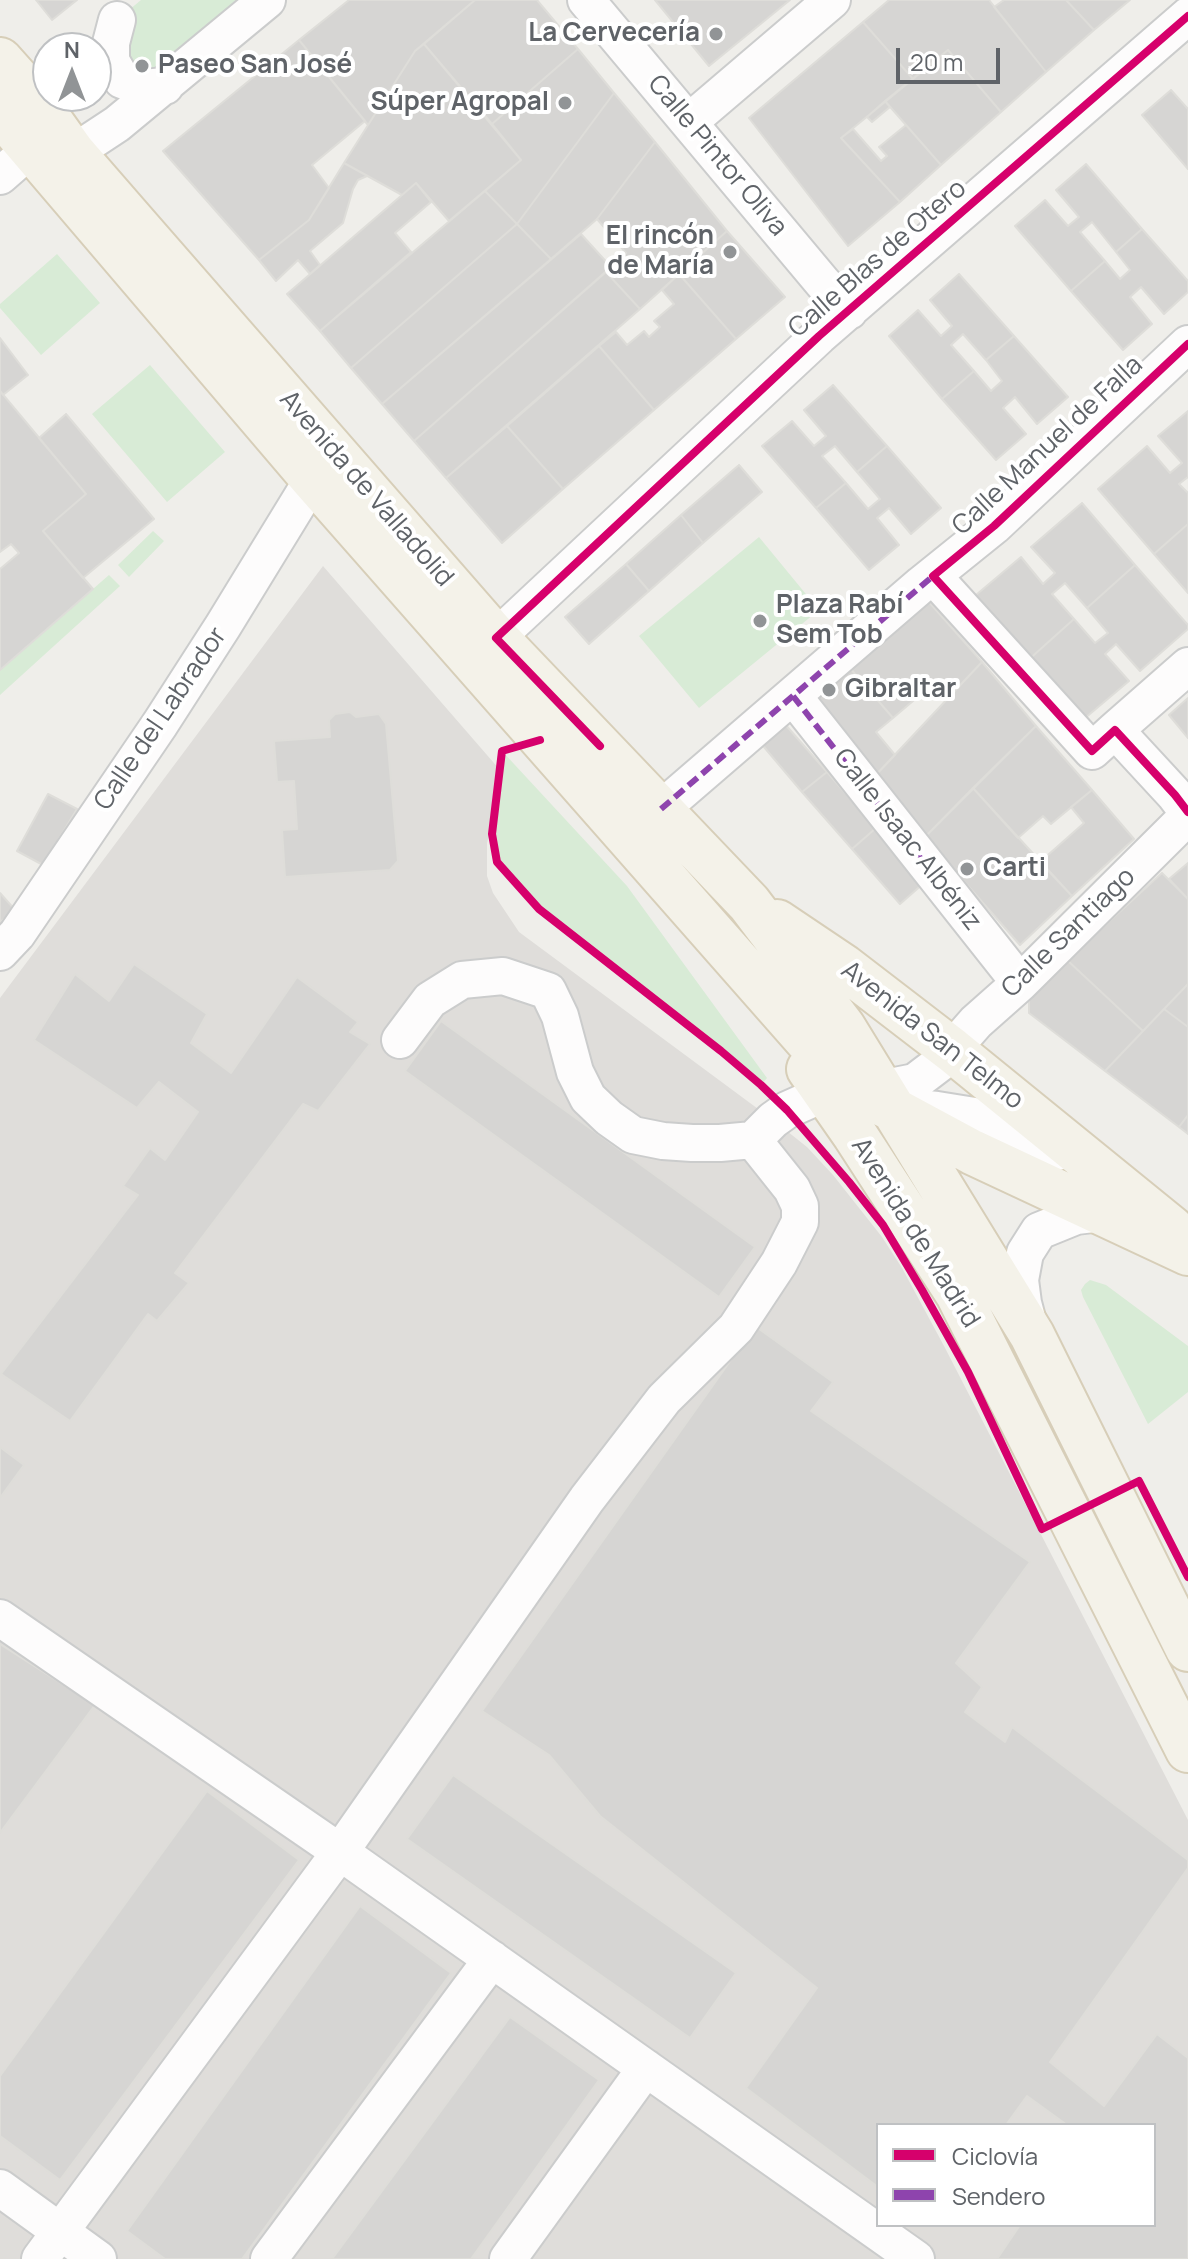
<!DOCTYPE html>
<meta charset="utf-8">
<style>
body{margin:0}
#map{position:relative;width:1188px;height:2259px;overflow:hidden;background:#efeeea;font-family:Manrope,sans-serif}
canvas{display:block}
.legend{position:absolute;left:876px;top:2123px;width:280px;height:104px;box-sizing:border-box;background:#fff;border:2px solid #bfc1c3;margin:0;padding:10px 14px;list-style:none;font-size:24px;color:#5f6368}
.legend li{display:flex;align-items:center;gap:16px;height:40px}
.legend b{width:40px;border:2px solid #bfc1c3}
.north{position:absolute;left:32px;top:32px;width:80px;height:80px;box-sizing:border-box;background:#fff;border:2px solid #bfc1c3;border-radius:50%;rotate:0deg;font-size:22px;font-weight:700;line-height:32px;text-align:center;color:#5f6368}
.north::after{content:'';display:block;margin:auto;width:28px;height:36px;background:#919496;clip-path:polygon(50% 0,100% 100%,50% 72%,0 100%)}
.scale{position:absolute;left:896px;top:48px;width:104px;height:36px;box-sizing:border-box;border:4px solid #5f6368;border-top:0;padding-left:10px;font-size:24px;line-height:28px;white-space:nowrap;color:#5f6368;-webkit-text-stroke:6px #fff;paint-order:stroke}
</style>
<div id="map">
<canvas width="1188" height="2259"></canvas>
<ul class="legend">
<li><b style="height:10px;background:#d6006c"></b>Ciclovía</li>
<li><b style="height:10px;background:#8e44ad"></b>Sendero</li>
</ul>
<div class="north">N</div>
<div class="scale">20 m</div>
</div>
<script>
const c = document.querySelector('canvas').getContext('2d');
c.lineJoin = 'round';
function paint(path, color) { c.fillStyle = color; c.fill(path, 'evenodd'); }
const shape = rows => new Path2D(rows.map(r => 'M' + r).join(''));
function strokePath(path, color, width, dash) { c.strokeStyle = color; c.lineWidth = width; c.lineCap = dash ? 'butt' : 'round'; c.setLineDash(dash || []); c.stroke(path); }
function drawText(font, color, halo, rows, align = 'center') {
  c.font = font + ' Manrope,sans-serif'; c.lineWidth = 8; c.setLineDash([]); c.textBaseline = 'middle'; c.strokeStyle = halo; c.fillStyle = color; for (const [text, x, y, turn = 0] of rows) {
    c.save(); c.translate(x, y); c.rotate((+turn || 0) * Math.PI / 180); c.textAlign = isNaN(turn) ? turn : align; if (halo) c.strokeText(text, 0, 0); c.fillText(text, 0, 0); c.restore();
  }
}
const industrial = shape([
 [323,566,500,770,498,800,487,843,487,876,493,893,519,932,773,1120,807,1147,833,1175,882,1237,902,1268,944,1346,1188,1820,1188,2259,0,2259,0,998],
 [878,2125,1154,2125,1154,2225,878,2225]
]);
const green = shape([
 [141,0,267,0,143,88,111,43,117,20],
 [57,254,100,303,41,355,0,308,0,304],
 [150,365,225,452,167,502,92,414],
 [153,531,164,541,129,577,118,565],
 [759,537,819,610,699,708,639,636],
 [109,575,120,586,0,695,0,670],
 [502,751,627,886,767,1078,761,1085,721,1051,539,909,497,862,492,834],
 [1090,1280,1106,1285,1188,1346,1188,1392,1148,1424,1083,1297,1081,1290,1085,1284]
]);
const building = shape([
 [36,0,77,0,52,20,36,0],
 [349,0,475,0,415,51,368,125,299,40,349,0],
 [475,0,537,0,578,49,492,124,424,44,475,0],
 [655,0,790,0,709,66,655,0],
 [889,0,989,0,1046,72,1001,112,948,50,913,79,863,22,889,0],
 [1004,0,1066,0,1094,30,1046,72,994,7,1004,0],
 [1066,0,1130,0,1094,30,1066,0],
 [863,22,913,79,841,138,900,202,848,246,749,118,863,22],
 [299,40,365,121,312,165,329,188,309,220,259,260,163,151,299,40],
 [424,44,521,160,449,221,416,183,402,195,344,163,415,51,424,44],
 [578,49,614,93,517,224,485,191,521,160,492,124,578,49],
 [948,50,1001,112,941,165,885,101,948,50],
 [1171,90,1188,109,1188,169,1142,115,1171,90],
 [614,93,655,142,597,219,551,259,517,224,614,93],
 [885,101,890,107,872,122,867,117,885,101],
 [906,125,941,165,900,202,841,138,853,129,881,161,887,156,879,147,906,125],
 [655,142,727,231,640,309,606,272,626,253,597,219,655,142],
 [344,163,367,176,358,180,353,189,343,223,310,251,320,265,310,274,298,260,276,281,259,260,309,220,344,163],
 [1086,164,1142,229,1116,252,1092,222,1080,232,1105,261,1071,291,1015,226,1045,200,1068,226,1079,217,1056,190,1086,164],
 [416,183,431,202,395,233,411,252,320,331,287,294,416,183],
 [485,191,517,224,351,368,320,331,485,191],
 [517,224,551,259,382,404,351,368,517,224],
 [1142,229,1188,281,1188,292,1164,314,1141,287,1130,297,1152,324,1123,350,1071,291,1105,261,1120,279,1130,270,1116,252,1142,229],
 [727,231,785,297,736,339,679,274,727,231],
 [581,234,611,267,414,441,382,404,581,234],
 [606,272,640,309,446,478,414,441,606,272],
 [679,274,736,339,654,410,599,346,616,332,627,345,644,331,649,337,660,327,654,321,674,304,662,290,679,274],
 [959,274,1014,336,986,360,963,334,951,345,974,371,942,399,889,336,918,310,941,336,952,326,930,300,959,274],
 [1014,336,1068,397,1037,424,1015,397,1003,408,1026,434,996,460,942,399,974,371,991,391,1002,381,986,360,1014,336],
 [0,338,28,375,3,395,0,391,0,338],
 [599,346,654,410,563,489,507,426,599,346],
 [833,385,887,446,857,472,835,446,822,456,846,483,816,508,762,446,792,421,814,446,826,436,804,410,833,385],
 [0,391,86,494,43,531,93,589,0,670,0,569,19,553,11,544,0,552,0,391],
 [1188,411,1188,477,1179,484,1188,493,1188,524,1154,554,1098,489,1147,446,1170,473,1182,463,1158,436,1188,411],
 [66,414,154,519,83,578,43,531,86,494,39,438,66,414],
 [507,426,563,489,502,543,446,478,507,426],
 [887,446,941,508,911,534,889,508,877,518,899,545,869,570,816,508,846,483,868,509,880,499,857,472,887,446],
 [739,465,762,492,703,543,681,515,739,465],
 [1082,503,1135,565,1087,608,1065,583,1052,594,1074,619,1025,663,970,600,1021,557,1043,584,1055,573,1031,547,1082,503],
 [681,515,703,543,649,591,626,564,681,515],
 [1188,524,1188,593,1154,554,1188,524],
 [626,564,649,591,589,644,565,617,626,564],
 [1135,565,1188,625,1188,629,1140,671,1116,644,1105,654,1129,681,1078,724,1025,663,1074,619,1095,643,1108,633,1087,608,1135,565],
 [921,593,982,662,947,699,933,684,893,718,843,660,921,593],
 [843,660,893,718,876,732,895,755,873,778,802,696,843,660],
 [982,662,1036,726,925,837,873,778,982,662],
 [1188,698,1188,738,1169,715,1188,698],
 [350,712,356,717,379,714,386,724,398,861,390,870,285,877,282,830,297,829,294,781,277,782,274,741,330,737,329,720,335,714,350,712],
 [776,714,827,772,802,792,753,734,776,714],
 [1036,726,1092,790,1051,824,1043,816,1018,838,973,788,1036,726],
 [827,772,876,828,852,849,802,792,827,772],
 [973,788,1072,896,1020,945,925,837,973,788],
 [1092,790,1134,839,1072,896,1040,862,1084,823,1071,807,1092,790],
 [48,794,77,809,43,865,17,851,48,794],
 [876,828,924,883,900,904,852,849,876,828],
 [1188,863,1188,899,1169,879,1188,863],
 [1162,873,1188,899,1188,984,1143,1031,1067,960,1162,873],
 [0,893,16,911,0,922,0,893],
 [1067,960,1143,1031,1105,1071,1029,1013,1029,996,1067,960],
 [134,964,207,1014,191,1043,231,1073,297,977,358,1022,350,1032,370,1044,318,1111,303,1104,175,1273,189,1283,157,1321,148,1314,70,1421,1,1374,138,1195,123,1186,150,1148,165,1160,198,1112,159,1082,137,1108,34,1040,75,974,109,1001,134,964],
 [1188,984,1188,1027,1164,1009,1188,984],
 [1164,1009,1188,1027,1188,1115,1179,1127,1105,1071,1164,1009],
 [441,1021,755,1247,719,1297,405,1071,441,1021],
 [1188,1115,1188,1134,1179,1127,1188,1115],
 [755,1326,833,1382,811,1411,1030,1562,956,1663,982,1687,965,1712,1005,1742,1012,1727,1188,1860,1188,1868,1050,2062,1104,2106,1157,2034,1188,2058,1188,2259,997,2259,1020,2225,1154,2225,1154,2125,1067,2125,1027,2096,1006,2125,878,2125,878,2187,746,2088,817,1988,600,1816,549,1755,482,1711,755,1326],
 [0,1447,24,1465,0,1498,0,1447],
 [0,1644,95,1705,0,1833,0,1644],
 [453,1775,736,1973,690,2038,407,1839,453,1775],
 [207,1791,299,1860,60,2180,0,2136,0,2076,207,1791],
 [360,1906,451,1973,242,2259,165,2259,127,2231,360,1906],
 [510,2017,599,2080,471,2259,332,2259,510,2017]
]);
const minor = shape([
 [586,0,823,283,849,311],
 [117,20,111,43,111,61,122,80,143,88,165,86],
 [689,122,832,0],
 [45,149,73,153,117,124,267,0],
 [0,176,32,148],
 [933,576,1092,751,1115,730,1175,795,1188,812],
 [496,638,819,336,1188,16],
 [793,696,1020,983],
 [1115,730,1188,666],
 [661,809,922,584,994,526,1188,344],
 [0,952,17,934,160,724,223,626,313,479],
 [400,1040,430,1000,462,980,503,976,548,991,560,1016,575,1072,588,1098,609,1118,633,1135,663,1141,692,1143,720,1143,753,1140],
 [859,1090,880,1089,915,1082,940,1063,976,1022,1020,983,1188,816],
 [1028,1322,1023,1303,1020,1280,1025,1253,1039,1231,1076,1216,1102,1213],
 [0,1618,340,1852,40,2259],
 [0,2188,98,2259],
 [269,2259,492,1959],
 [508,2259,646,2068],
 [916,2259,340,1852,587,1499,664,1399,736,1328,779,1263,800,1222,800,1206,792,1189,753,1140,773,1120,787,1110,825,1093,893,1110,916,1108,937,1110,993,1119,1058,1152]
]);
const major = shape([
 [0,60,33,97,73,153,133,222,496,638,749,903,843,1027,1032,1335,1188,1649],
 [0,112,313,479,836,1073,857,1090,972,1152,1188,1253],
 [777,922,844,967,952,1050,1171,1228],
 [809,1069,855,1135,958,1294,1188,1750]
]);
const quiet = shape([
 [793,696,936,878],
 [661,809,933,576]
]);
const cycleway = shape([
 [1188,344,994,526,933,576,1092,751,1115,730,1175,795,1188,812],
 [540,740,502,751,492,834,497,862,539,909,721,1051,761,1085,787,1110,849,1182,883,1225,922,1290,968,1372,1042,1529,1139,1481,1188,1577],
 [600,746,496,638,819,336,1188,16]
]);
const markers = [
 [716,34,8,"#919496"],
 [142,66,8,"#919496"],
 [565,103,8,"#919496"],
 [730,252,8,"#919496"],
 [760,621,8,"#919496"],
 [829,690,8,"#919496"],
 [967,869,8,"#919496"]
];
const poiNames = [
 ["La Cervecería",700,34,"right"],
 ["Paseo San José",158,66],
 ["Súper Agropal",549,103,"right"],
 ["El rincón",714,237,"right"],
 ["de María",714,267,"right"],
 ["Plaza Rabí",776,606],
 ["Sem Tob",776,636],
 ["Gibraltar",845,690],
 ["Carti",983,869]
];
const streetNames = [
 ["Calle Pintor Oliva",717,156,50],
 ["Calle Blas de Otero",878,259,-41],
 ["Calle Manuel de Falla",1048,446,-43],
 ["Avenida de Valladolid",366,489,49],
 ["Calle del Labrador",161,719,-56],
 ["Calle Isaac Albéniz",907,840,52],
 ["Calle Santiago",1069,933,-44],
 ["Avenida San Telmo",932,1036,38],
 ["Avenida de Madrid",915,1233,58]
];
paint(industrial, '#dfddda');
paint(green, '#d8ebd6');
paint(building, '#d6d5d3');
strokePath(building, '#deddd9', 2);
strokePath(minor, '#cbcccc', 40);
strokePath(major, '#d7ceb8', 48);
strokePath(minor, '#fdfcfc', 36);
strokePath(major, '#f4f2e9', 44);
strokePath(quiet, '#8e44ad', 6, [12, 6]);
strokePath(cycleway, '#d6006c', 8);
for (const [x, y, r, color] of markers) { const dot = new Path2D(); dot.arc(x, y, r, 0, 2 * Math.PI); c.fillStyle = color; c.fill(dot); strokePath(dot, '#fff', 3); }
drawText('bold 26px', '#5f6368', '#fff', poiNames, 'left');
drawText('26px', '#5f6368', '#fff', streetNames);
</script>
